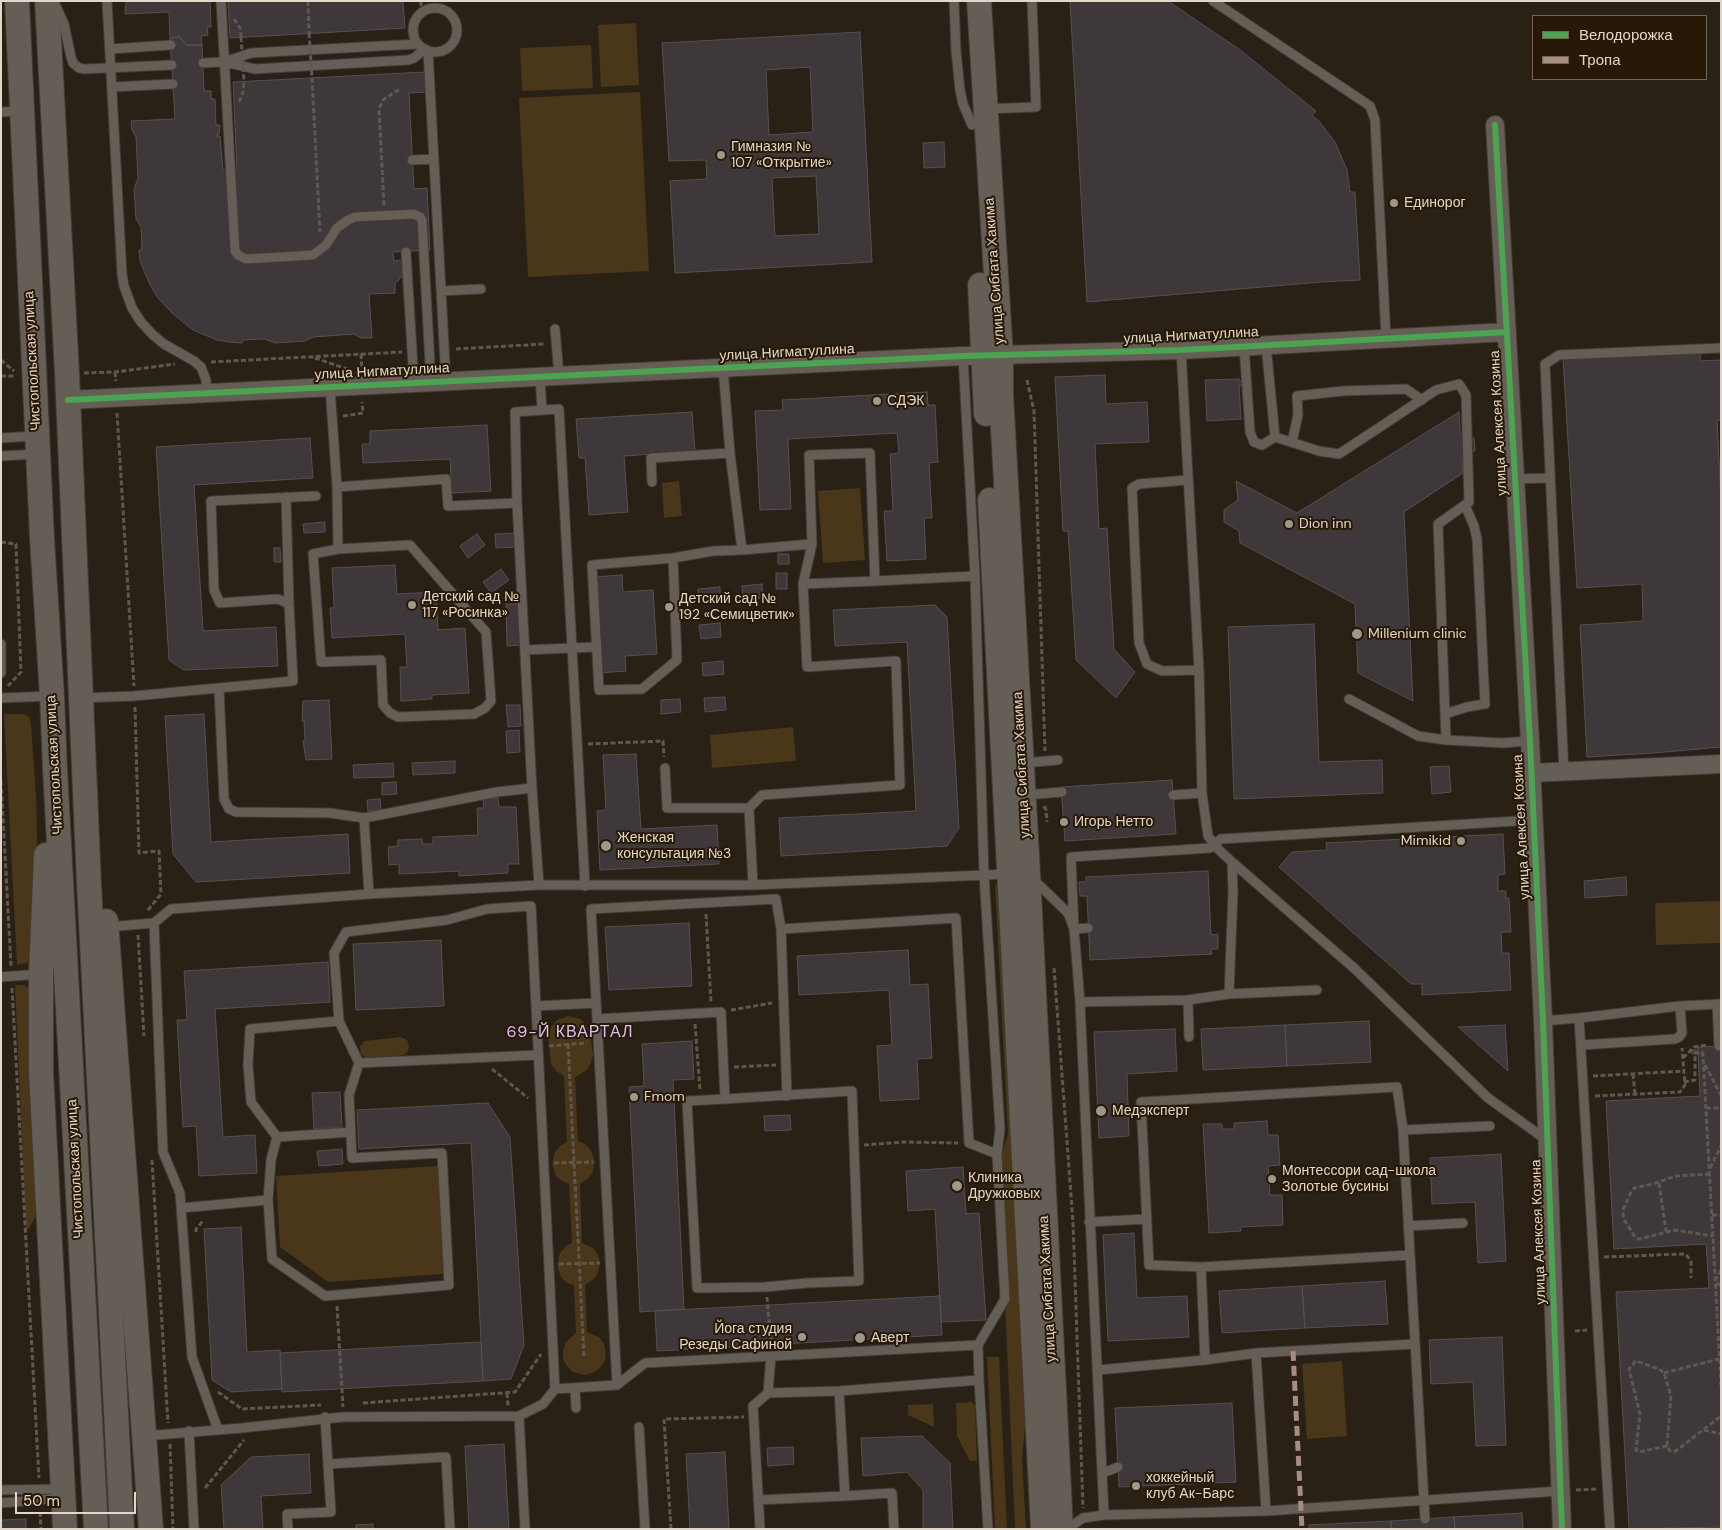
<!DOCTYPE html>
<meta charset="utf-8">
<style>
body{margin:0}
#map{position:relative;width:1722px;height:1530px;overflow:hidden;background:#292116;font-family:"DM Sans",sans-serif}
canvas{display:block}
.frame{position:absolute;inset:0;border:2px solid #e0d6ca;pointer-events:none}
.legend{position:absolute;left:1532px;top:15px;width:175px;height:65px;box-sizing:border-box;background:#271905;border:1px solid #716554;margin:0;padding:6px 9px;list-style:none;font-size:15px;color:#e0d6ca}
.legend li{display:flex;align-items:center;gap:10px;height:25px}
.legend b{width:25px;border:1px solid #716554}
.scale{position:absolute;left:15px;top:1492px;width:121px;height:22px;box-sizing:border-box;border:2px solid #e0d6ca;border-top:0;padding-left:6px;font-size:15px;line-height:18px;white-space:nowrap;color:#e0d6ca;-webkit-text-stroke:4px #271905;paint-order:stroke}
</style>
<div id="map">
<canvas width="1722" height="1530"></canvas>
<div class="frame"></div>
<ul class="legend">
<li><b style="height:6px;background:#4ca352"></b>Велодорожка</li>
<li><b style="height:6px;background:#a88b81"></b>Тропа</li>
</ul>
<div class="scale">50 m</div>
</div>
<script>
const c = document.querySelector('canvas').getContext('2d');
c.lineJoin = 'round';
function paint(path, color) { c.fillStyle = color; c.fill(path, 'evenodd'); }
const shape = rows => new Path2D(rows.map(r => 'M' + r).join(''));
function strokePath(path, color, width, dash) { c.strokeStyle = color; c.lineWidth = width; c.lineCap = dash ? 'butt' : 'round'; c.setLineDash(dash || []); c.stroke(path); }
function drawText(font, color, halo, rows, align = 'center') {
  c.font = font + ' "DM Sans",sans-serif'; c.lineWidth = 4; c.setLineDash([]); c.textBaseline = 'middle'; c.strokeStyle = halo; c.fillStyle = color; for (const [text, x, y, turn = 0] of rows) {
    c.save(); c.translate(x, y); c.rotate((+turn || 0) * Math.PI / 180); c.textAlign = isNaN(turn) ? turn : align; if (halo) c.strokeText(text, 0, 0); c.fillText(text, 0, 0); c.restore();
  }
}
const green = shape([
 [636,23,639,85,601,87,598,25],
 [591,45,593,88,522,91,520,48],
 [640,92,649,271,528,277,519,98],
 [679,481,682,516,664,518,662,483],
 [860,488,865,560,823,563,818,491],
 [4,714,24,714,29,717,31,724,36,796,37,834,33,952,30,960,26,963,17,965],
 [793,727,796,761,712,768,710,735],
 [995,884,1001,888,1027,1408,1022,1458,1026,1529,1015,1529,999,1164,1008,1134],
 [1721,901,1721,943,1656,945,1655,903],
 [15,985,24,985,31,990,34,1073,36,1209,35,1218,29,1228,26,1230],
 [568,1016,581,1019,589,1029,593,1054,591,1062,587,1070,575,1077,578,1141,585,1144,591,1150,595,1162,592,1174,586,1180,580,1184,582,1243,593,1248,598,1255,600,1263,597,1275,591,1281,585,1285,587,1332,599,1337,604,1344,606,1352,605,1361,600,1368,593,1373,585,1375,573,1372,567,1366,563,1359,563,1350,566,1342,576,1333,574,1285,567,1283,561,1277,557,1265,560,1253,566,1246,572,1243,569,1184,562,1181,556,1176,552,1164,555,1152,561,1145,567,1142,564,1076,556,1071,551,1064,548,1034,551,1027,557,1020],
 [401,1037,407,1040,409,1046,408,1051,404,1055,368,1059,361,1054,360,1046,365,1041],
 [439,1166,443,1274,328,1282,280,1247,276,1176],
 [987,1357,999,1357,1007,1529,995,1529],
 [1342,1361,1347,1436,1307,1439,1302,1364],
 [972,1402,975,1406,977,1461,970,1461,957,1436,956,1403],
 [933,1404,934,1427,908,1415,908,1405]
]);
const building = shape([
 [126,1,213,1,210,2,211,27,207,27,208,35,201,36,202,45,186,45,180,37,170,38,169,12,125,14,126,1],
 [228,1,403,1,405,28,230,38,228,1],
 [1070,1,1168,1,1240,50,1316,111,1312,116,1318,120,1335,142,1347,170,1350,192,1355,192,1360,280,1321,282,1087,302,1070,1],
 [860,32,872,262,675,273,670,181,707,179,706,160,669,161,662,43,860,32],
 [810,67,813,132,769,135,766,70,810,67],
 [816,176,819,234,775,236,772,178,816,176],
 [180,37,186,45,202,45,204,91,211,91,211,99,215,99,216,125,220,125,219,134,216,136,220,136,223,170,237,169,233,82,425,72,426,92,409,93,414,189,427,188,430,250,393,252,394,261,402,260,403,274,399,280,395,283,395,293,369,294,372,338,361,338,354,334,313,337,305,341,275,343,265,339,243,340,242,343,229,342,217,340,193,330,172,313,158,298,149,283,140,261,139,250,142,249,141,227,136,219,134,189,138,178,136,137,132,130,131,121,175,119,170,38,180,37],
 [944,142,945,167,924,168,923,143,944,142],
 [1701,349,1700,361,1721,360,1721,420,1717,420,1721,500,1721,747,1654,753,1587,757,1580,625,1643,621,1642,584,1577,588,1563,359,1701,349],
 [1105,375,1106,404,1147,402,1149,442,1095,444,1099,529,1107,528,1114,649,1135,672,1116,698,1076,660,1068,531,1063,531,1055,377,1105,375],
 [1239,379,1239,381,1242,381,1242,386,1239,386,1241,419,1207,421,1205,380,1239,379],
 [927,392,928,405,935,405,938,462,929,463,932,518,924,518,926,559,887,561,884,511,893,511,890,454,899,453,897,433,788,439,791,509,760,510,755,411,783,410,782,400,927,392],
 [692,412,695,451,624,456,628,512,589,515,585,458,579,458,576,419,692,412],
 [1459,412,1460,433,1474,438,1475,450,1462,462,1463,473,1404,512,1413,701,1358,673,1355,604,1240,543,1239,531,1224,522,1224,510,1238,500,1236,481,1297,513,1459,412],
 [487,425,491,491,452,493,450,459,363,463,362,444,370,444,370,431,487,425],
 [310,438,313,478,194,485,203,631,276,627,278,666,184,670,169,660,156,447,310,438],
 [325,522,325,532,304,533,303,524,325,522],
 [516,533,517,547,496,548,495,534,516,533],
 [477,534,485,545,468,558,460,546,477,534],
 [274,548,280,548,281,562,274,562,274,548],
 [778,554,789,554,789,564,778,564,778,554],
 [395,565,397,594,436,592,438,630,465,628,469,693,432,695,432,699,401,701,400,667,407,667,405,634,332,638,330,608,334,608,332,568,395,565],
 [501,569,509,580,491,593,483,582,501,569],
 [776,573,787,573,787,589,776,589,776,573],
 [622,575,623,592,653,590,657,654,625,656,626,671,599,673,593,577,622,575],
 [762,584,763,598,743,600,742,586,762,584],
 [720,587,720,600,699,602,698,589,720,587],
 [506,604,520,604,521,645,507,646,506,604],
 [935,605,947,617,959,828,947,846,781,856,779,818,916,811,907,642,835,646,833,610,935,605],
 [720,623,721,637,701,639,699,625,720,623],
 [1314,624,1319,762,1382,760,1383,793,1234,799,1228,627,1314,624],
 [723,661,724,674,703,676,702,663,723,661],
 [725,697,726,710,705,712,704,698,725,697],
 [680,699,681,712,661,714,661,700,680,699],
 [329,700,332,759,306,760,303,741,305,741,304,721,302,721,303,701,329,700],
 [506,705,520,705,521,726,508,727,506,705],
 [204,714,211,842,348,834,350,873,196,882,173,854,165,716,204,714],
 [519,730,520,752,507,753,506,731,519,730],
 [636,754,641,829,717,825,719,864,600,870,597,811,606,810,603,755,636,754],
 [455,761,455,773,413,775,412,763,455,761],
 [393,763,394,777,354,778,353,765,393,763],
 [1449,766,1451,792,1432,794,1430,767,1449,766],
 [1172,780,1176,834,1065,841,1061,787,1172,780],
 [396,782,397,794,382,795,382,783,396,782],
 [498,798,499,807,516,807,519,864,508,864,508,873,459,876,459,871,399,874,399,864,389,865,388,847,398,846,398,840,422,839,423,844,433,844,433,837,478,835,477,808,484,808,483,799,498,798],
 [380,799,381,810,368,811,367,800,380,799],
 [1503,834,1505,874,1498,875,1498,891,1506,891,1506,899,1509,898,1511,932,1501,932,1502,953,1509,953,1511,990,1422,995,1422,984,1411,984,1279,867,1292,852,1327,850,1326,843,1503,834],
 [1208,871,1211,935,1218,934,1218,949,1211,949,1212,954,1090,960,1087,896,1080,896,1079,882,1086,882,1086,877,1208,871],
 [1626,877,1627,895,1585,898,1584,881,1626,877],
 [689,923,692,986,609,990,605,927,689,923],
 [441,940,444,1006,356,1010,353,944,441,940],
 [908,950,910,985,928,984,932,1058,917,1059,919,1099,880,1101,877,1046,892,1045,889,990,799,995,797,956,908,950],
 [328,962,330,1002,215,1009,223,1137,255,1135,257,1173,199,1176,196,1126,183,1127,177,1020,187,1020,184,971,328,962],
 [1369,1021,1371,1062,1287,1066,1285,1025,1369,1021],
 [1285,1025,1287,1066,1203,1070,1201,1029,1285,1025],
 [1505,1025,1508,1071,1458,1027,1505,1025],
 [1175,1029,1177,1071,1127,1074,1129,1136,1099,1138,1094,1032,1175,1029],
 [692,1041,694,1079,673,1080,684,1309,640,1312,629,1087,644,1086,642,1044,692,1041],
 [1721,1046,1721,1527,1629,1529,1616,1292,1709,1288,1706,1244,1614,1249,1606,1101,1700,1096,1698,1054,1692,1054,1691,1050,1698,1050,1698,1047,1721,1046],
 [340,1092,342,1127,314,1129,312,1093,340,1092],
 [488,1103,510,1137,524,1345,511,1379,483,1381,471,1143,359,1149,357,1110,488,1103],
 [790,1115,791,1130,765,1131,764,1116,790,1115],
 [1267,1121,1268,1135,1278,1135,1280,1165,1268,1166,1270,1195,1282,1195,1283,1225,1240,1227,1241,1231,1209,1233,1203,1124,1222,1124,1222,1129,1234,1129,1234,1123,1267,1121],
 [342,1149,343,1164,319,1166,317,1151,342,1149],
 [1501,1154,1506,1261,1478,1263,1475,1202,1432,1204,1430,1158,1501,1154],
 [963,1167,966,1214,979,1213,986,1320,941,1322,935,1209,908,1211,906,1171,963,1167],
 [241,1227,247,1352,280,1350,282,1389,231,1392,212,1380,204,1229,241,1227],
 [1134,1233,1137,1298,1187,1296,1189,1337,1108,1341,1103,1235,1134,1233],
 [1385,1281,1388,1324,1305,1328,1302,1286,1385,1281],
 [1302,1286,1305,1328,1222,1333,1219,1291,1302,1286],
 [940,1296,942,1335,657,1351,655,1311,940,1296],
 [1502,1337,1506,1445,1476,1446,1473,1382,1431,1384,1429,1340,1502,1337],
 [481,1342,483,1381,282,1392,280,1353,481,1342],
 [1232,1403,1236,1482,1119,1487,1115,1408,1232,1403],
 [922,1436,950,1463,953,1529,923,1529,923,1490,907,1472,863,1476,861,1438,922,1436],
 [504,1444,509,1529,469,1529,465,1446,504,1444],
 [793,1447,794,1464,768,1466,767,1448,793,1447],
 [725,1452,729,1529,690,1529,686,1454,725,1452],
 [309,1454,311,1493,261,1496,263,1529,224,1529,221,1485,251,1457,309,1454],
 [1522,1513,1523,1529,1455,1529,1454,1517,1522,1513],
 [1454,1517,1455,1529,1391,1529,1391,1521,1454,1517],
 [26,1519,26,1529,1,1529,1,1520,26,1519],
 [1391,1521,1391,1529,1309,1529,1309,1525,1391,1521],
 [373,1524,373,1529,356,1529,356,1525,373,1524]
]);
const path = shape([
 [308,1,309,33],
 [421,1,421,12],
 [234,19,240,28,241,37],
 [312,78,320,232],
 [239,102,243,92,244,81],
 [384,205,379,108,384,99,400,89],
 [456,349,544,344],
 [361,354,362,371],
 [315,358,347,369],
 [1,360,14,371],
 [211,362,402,352],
 [115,372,116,381],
 [84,373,115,372,175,364],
 [1,376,16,376],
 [1027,380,1034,411,1045,751],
 [117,413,134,686],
 [343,416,363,413,362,402],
 [1,542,16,544,21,672,8,686],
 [135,707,139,853,159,851,161,894,148,910],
 [588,744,663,741,664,757],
 [1,781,11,966],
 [1044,806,1046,810,1047,822],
 [706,914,711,1002],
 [138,935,144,1036],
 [1054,968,1073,1222,1083,1508],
 [12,988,39,1478],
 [731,1010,772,1003],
 [695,1024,700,1090],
 [568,1044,584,1357],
 [549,1046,587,1043],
 [1683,1058,1694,1047,1707,1045],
 [1705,1065,1721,1095],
 [734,1067,776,1065],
 [492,1069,528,1098],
 [1633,1074,1635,1094],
 [1593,1076,1684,1071],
 [1684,1082,1695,1080,1695,1053,1702,1052,1703,1055,1721,1386],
 [1595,1096,1680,1092,1685,1085,1682,1048],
 [1706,1108,1721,1108],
 [864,1145,904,1142,958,1143],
 [152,1160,168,1423],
 [554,1163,593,1162],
 [1710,1168,1721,1146],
 [1710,1174,1675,1176,1653,1184,1634,1188,1631,1192,1623,1210,1623,1215,1625,1221,1635,1237,1639,1239,1675,1230,1713,1236],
 [1659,1183,1666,1231],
 [1712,1215,1721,1215],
 [196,1232,196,1229,203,1221],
 [1604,1257,1685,1254,1688,1257,1691,1262,1691,1278],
 [559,1264,600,1263],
 [1721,1270,1715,1281,1721,1286],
 [767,1297,771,1345],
 [337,1306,343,1407],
 [1575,1331,1587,1330],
 [1664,1373,1719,1359],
 [218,1392,242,1409,321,1405],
 [507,1393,508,1406],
 [363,1403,515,1392,541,1354],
 [1704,1430,1721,1434],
 [170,1444,173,1529],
 [1667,1446,1639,1452,1636,1450,1640,1414,1629,1369,1636,1361,1659,1369,1664,1373,1671,1396,1667,1446,1670,1451,1676,1451,1721,1416],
 [205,1488,244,1440],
 [1576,1490,1597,1489],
 [40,1512,41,1529],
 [671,1529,664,1419,744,1417]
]);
const lane = shape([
 [107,1,122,274,124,286,132,308,141,322,153,335,164,344,194,361,201,367,206,380,207,393],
 [221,1,235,251,238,255,246,259,313,255,326,245,337,228,348,220,355,217,414,214,420,217,422,220,431,382],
 [954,1,956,51,960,90,963,104,972,125],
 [1213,1,1370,106,1375,120,1386,338],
 [55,4,64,24,71,57,73,63,79,68,84,69,172,65],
 '413 30a22 22 0 1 1 44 0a22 22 0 1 1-44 0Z',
 [418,44,251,53,224,62,255,69,408,60,414,58,425,49],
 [110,49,171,45],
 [428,51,446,381],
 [203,63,224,62],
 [112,87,173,84],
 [986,109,1036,107,1032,1],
 [1,112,21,111],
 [412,160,434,159],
 [406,252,414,383],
 [441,291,481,289],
 [555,329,559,376],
 [1244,346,1250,432,1254,442,1262,445,1275,437,1266,345],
 [1181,350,1199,670,1202,793,1208,836,1218,849,1232,862,1355,969,1488,1098,1548,1141],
 [963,356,975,576,984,875,1000,1129,997,1154,1005,1299,978,1345,979,1380,988,1529],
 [723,368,730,453,742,550,812,544,809,455,870,453,875,581,803,584,807,667,896,661,900,785,762,795,749,808,753,885],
 [540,377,542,409],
 [330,387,337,487,338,549,410,545,486,632,491,701,485,708,474,714,398,717,390,713,383,705,381,660,321,662,313,554,338,549],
 [1275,437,1319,451,1339,454,1436,390,1459,384,1466,395,1469,502,1438,524,1446,740],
 [1,438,36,436],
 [1292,442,1298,415,1297,396,1343,391,1406,389,1422,400],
 [1,456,38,454],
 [1515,479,1550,478],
 [1188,480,1139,484,1132,488,1139,643,1147,664,1162,671,1199,670],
 [652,482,651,458,730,453],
 [337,487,446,479,448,506,517,503],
 [673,558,677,660,642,689,599,690,592,565,673,558,713,551,742,550],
 [875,581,975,576],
 [803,584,812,544],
 [289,604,278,599,220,603,214,590,211,501,316,496],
 [1,644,1,673],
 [525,650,595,647],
 [219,689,224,799,229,809,236,812,330,813,364,818,497,792,532,788],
 [1,698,51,696],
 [81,698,134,696,293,681,289,604,286,497],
 [1349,699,1418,736,1446,740,1503,743,1530,741],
 [1445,714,1467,707,1485,704,1477,539,1474,526,1465,505],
 [1024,763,1058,760],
 [665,768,667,808,749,808],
 [1564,772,1545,364,1559,355,1721,348],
 [1025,795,1062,792],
 [1173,795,1202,793],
 [364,818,369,894],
 [1034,880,1068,913,1074,929,1080,1002,1104,1515],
 [539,885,532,788,517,503,515,412,559,409,585,886],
 [154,923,163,1152,180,1193,192,1357,218,1430],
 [107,927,154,923,171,909,369,894,539,885,753,885,1008,874],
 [1088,928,1074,929,1071,857,1210,848,1221,839,1534,820],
 [781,929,956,918,969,1143,997,1154],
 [1,977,41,974],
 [1229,994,1233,891,1232,862],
 [1188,1000,1189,1037],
 [1080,1002,1188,1000,1229,994,1317,990],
 [1717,1004,1719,1046],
 [536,1006,596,1003],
 [597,1019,721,1012,725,1099,687,1101,697,1288,765,1287,807,1283,859,1281,852,1091,725,1099],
 [339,1021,359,1063,349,1095,352,1158,442,1153,449,1285,325,1296,272,1259,268,1200,271,1160,277,1137,251,1102,248,1065,250,1029,339,1021],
 [339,1021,334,953,346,932,447,920,487,909,531,906,555,1389],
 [1543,1021,1579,1018],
 [1581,1045,1675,1039,1679,1037,1682,1033,1680,1006],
 [359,1063,538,1055],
 [1403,1130,1490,1126],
 [277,1137,351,1132],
 [181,1208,268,1200],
 [1089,1222,1147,1219],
 [1408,1226,1463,1223],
 [1410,1255,1201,1267,1149,1265,1141,1102,1397,1087,1403,1130,1425,1519],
 [1201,1267,1205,1360],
 [1256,1353,1266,1511],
 [771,1356,768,1393,839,1391,979,1380],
 [1098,1370,1205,1360,1256,1353,1415,1344],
 [617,1385,591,909,776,899,781,929,787,1096],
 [575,1388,576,1408],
 [839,1391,845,1496,892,1493,894,1529],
 [519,1416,525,1529],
 [639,1427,645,1529],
 [189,1431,194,1529],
 [144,1436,242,1428,343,1417,519,1416,543,1404,555,1389,617,1385,645,1363,978,1345],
 [328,1464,446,1457,450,1529],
 [1102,1471,1108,1471,1118,1467],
 [1,1490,63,1489],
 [758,1500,845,1496],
 [1,1503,63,1498],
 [288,1529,287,1514,331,1512,325,1417],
 [760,1529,753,1406,768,1393],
 [1067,1529,1083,1518,1104,1515,1266,1511,1560,1491],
 [1610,1529,1579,1018,1680,1006,1721,1004]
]);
const street = shape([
 [1495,125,1530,741,1543,1021,1562,1529],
 [68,400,963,356,1181,350,1507,332],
 [1532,773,1721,764]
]);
const secondary = shape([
 [17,1,42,538,52,696,55,769,96,1529],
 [47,1,67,373,89,884,122,1529],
 [979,1,1001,355,1001,394,1028,873,1061,1529],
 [980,285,986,414],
 [990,500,1043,1529],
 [46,855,41,974,41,1072,65,1529],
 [106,921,151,1529]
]);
const pathBridge = shape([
 [309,33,312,78],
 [241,37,244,81]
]);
const quiet = shape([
 [1293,1351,1302,1529]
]);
const cycleway = shape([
 [1495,125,1530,741,1543,1021,1562,1529],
 [68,400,963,356,1181,350,1507,332]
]);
const markers = [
 [721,155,5,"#a0978b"],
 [1394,203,5,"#a0978b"],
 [877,401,5,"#a0978b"],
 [1289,524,5,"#a0978b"],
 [412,605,5,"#a0978b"],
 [669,607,5,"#a0978b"],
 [1357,634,6,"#a0978b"],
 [1064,822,5,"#a0978b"],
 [1461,841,5,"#a0978b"],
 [606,846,6,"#a0978b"],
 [634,1097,5,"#a0978b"],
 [1101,1111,6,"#a0978b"],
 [1272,1179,5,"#a0978b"],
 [957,1186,6,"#a0978b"],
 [802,1337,5,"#a0978b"],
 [860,1338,6,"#a0978b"],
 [1136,1486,5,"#a0978b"]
];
const poiNames = [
 ["Гимназия №",731,147],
 ["107 «Открытие»",731,163],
 ["Единорог",1404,203],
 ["СДЭК",887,401],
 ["Dion inn",1299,524],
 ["Детский сад №",422,597],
 ["117 «Росинка»",422,613],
 ["Детский сад №",679,599],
 ["192 «Семицветик»",679,615],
 ["Millenium clinic",1368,634],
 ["Игорь Нетто",1074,822],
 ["Женская",617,838],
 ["консультация №3",617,854],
 ["Mimikid",1451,841,"right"],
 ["Fmom",644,1097],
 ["Медэксперт",1112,1111],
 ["Монтессори сад-школа",1282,1171],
 ["Золотые бусины",1282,1187],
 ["Клиника",968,1178],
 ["Дружковых",968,1194],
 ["Йога студия",792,1329,"right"],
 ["Резеды Сафиной",792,1345,"right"],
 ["Аверт",871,1338],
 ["хоккейный",1146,1478],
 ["клуб Ак-Барс",1146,1494]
];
const streetNames = [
 ["улица Сибгата Хакима",995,271,-94],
 ["улица Нигматуллина",1191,336,-3],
 ["улица Нигматуллина",787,353,-3],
 ["Чистопольская улица",33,361,-93],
 ["улица Нигматуллина",382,372,-3],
 ["улица Алексея Козина",1499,423,-93],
 ["Чистопольская улица",55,765,-93],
 ["улица Сибгата Хакима",1022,765,-93],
 ["улица Алексея Козина",1522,827,-93],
 ["Чистопольская улица",76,1169,-93],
 ["улица Алексея Козина",1539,1232,-92],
 ["улица Сибгата Хакима",1048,1289,-93]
];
const quarterNames = [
 ["69-Й КВАРТАЛ",570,1033]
];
paint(green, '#4a3619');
paint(building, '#3f383b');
strokePath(building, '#565050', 1);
strokePath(lane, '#433c34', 11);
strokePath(street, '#433c34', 20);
strokePath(secondary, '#433c34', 26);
strokePath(path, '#5e5850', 3, [5, 2.5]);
strokePath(lane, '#645e56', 9);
strokePath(street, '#645e56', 18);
strokePath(secondary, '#645e56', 24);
strokePath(pathBridge, '#5e5850', 3, [5, 2.5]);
strokePath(quiet, '#a88b81', 5, [10, 5]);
strokePath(cycleway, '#4ca352', 6);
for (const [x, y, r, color] of markers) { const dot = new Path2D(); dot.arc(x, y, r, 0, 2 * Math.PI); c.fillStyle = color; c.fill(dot); strokePath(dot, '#271905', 2); }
drawText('14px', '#e0d6ca', '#271905', poiNames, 'left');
drawText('14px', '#e0d6ca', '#271905', streetNames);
c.letterSpacing = '1px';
drawText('16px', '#d8c0f7', '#271905', quarterNames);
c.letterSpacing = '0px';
</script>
